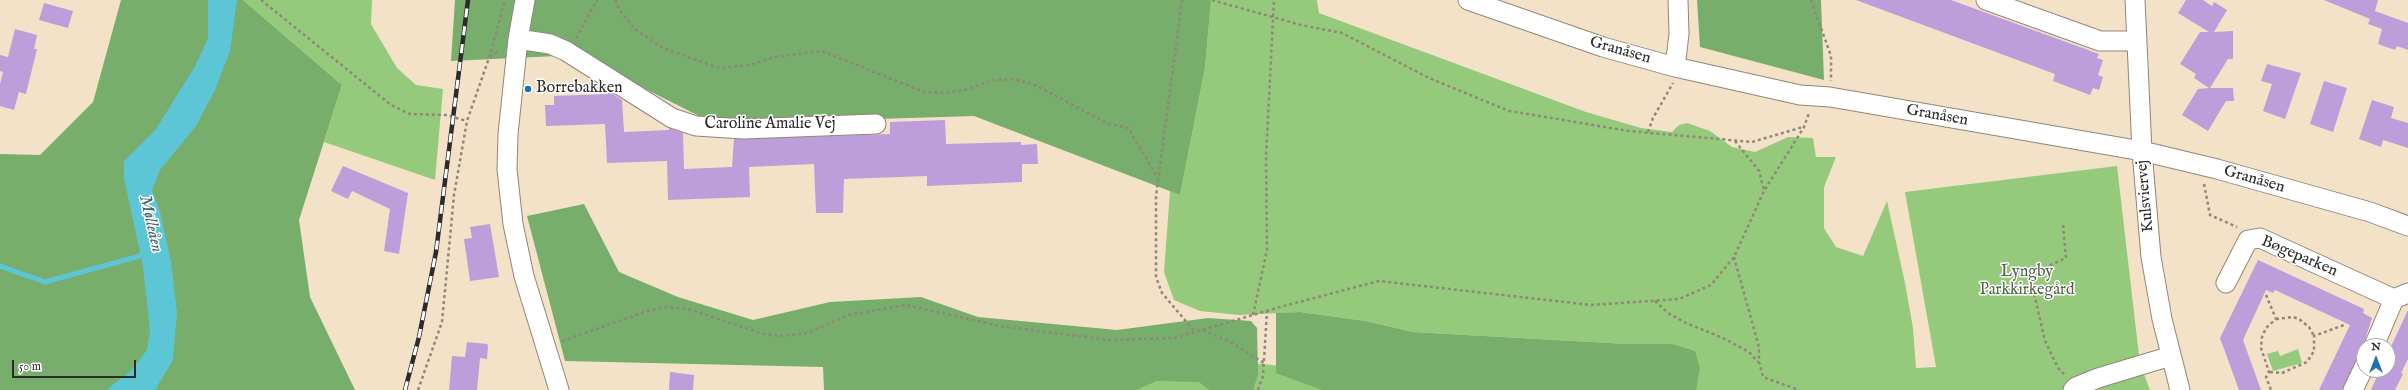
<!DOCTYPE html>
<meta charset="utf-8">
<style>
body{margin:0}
#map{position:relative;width:2408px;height:390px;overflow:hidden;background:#f4e2c8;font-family:"IM FELL English",serif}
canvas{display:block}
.north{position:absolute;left:2356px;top:338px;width:40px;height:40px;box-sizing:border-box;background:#fff;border:1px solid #aaa;border-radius:50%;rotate:0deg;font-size:11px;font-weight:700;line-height:16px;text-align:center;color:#2b2b2b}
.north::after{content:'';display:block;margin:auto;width:14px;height:18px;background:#1f6fb2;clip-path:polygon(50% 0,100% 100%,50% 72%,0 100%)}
.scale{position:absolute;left:12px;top:360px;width:124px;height:18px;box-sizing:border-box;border:2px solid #2b2b2b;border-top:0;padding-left:5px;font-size:12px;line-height:14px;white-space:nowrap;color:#2b2b2b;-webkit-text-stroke:3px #fff;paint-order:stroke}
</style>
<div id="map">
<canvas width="2408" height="390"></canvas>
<div class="north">N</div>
<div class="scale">50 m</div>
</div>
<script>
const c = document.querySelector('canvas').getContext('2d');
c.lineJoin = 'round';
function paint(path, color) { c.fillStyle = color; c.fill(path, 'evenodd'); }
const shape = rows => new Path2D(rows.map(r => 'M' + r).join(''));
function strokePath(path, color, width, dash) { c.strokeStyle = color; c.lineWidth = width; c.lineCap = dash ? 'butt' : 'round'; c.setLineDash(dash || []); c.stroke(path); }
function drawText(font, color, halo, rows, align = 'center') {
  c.font = font + ' "IM FELL English",serif'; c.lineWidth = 3; c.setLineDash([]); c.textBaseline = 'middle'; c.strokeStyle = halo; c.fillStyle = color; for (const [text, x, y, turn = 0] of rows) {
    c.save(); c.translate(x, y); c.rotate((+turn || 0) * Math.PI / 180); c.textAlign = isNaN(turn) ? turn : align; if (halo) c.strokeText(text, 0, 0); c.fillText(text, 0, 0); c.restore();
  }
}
const green = shape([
 [243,0,372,0,371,24,397,68,416,85,443,89,435,180,324,142,342,85],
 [1211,0,1317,0,1319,13,1586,112,1641,128,1672,132,1679,125,1687,123,1710,131,1732,147,1755,152,1788,137,1813,138,1816,157,1836,157,1824,187,1824,228,1836,247,1863,256,1887,201,1905,283,1913,328,1916,368,1936,367,1905,192,2117,166,2140,364,2150,390,824,390,1214,359,1349,373,1672,344,1627,344,1413,332,1366,321,1300,312,1239,315,1200,311,1174,300,1164,272,1170,191,1180,195,1205,68],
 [2298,349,2302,363,2273,371,2267,354,2278,351,2280,356]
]);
const forest = shape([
 [121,0,243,0,342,85,299,220,310,297,355,390,0,390,0,154,40,155,93,102],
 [455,0,1211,0,1205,68,1180,195,974,116,715,124,578,55,451,61],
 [1697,0,1821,0,1824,80,1700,47],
 [584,204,619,272,678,297,753,320,830,302,921,297,978,317,1117,330,1208,318,1251,321,1257,328,1258,375,1253,390,1209,390,1199,382,1157,381,1136,390,824,390,823,367,565,361,527,216],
 [1300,312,1366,321,1413,332,1627,344,1672,344,1695,351,1700,368,1696,390,1322,390,1276,373,1276,313]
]);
const water = shape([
 [208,0,237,0,230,51,215,90,196,126,160,170,152,190,160,212,171,262,177,313,173,360,155,390,106,390,131,371,147,350,150,330,143,266,124,178,124,161,156,129,194,68,208,39]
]);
const stream = shape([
 [0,266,45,282,147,254]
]);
const building = shape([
 [1856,0,1951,0,2099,54,2097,58,2103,60,2098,75,2103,77,2099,90,2093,88,2090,95,2053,81,2055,74],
 [2186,0,2203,0,2212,6,2214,2,2227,10,2214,32,2233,31,2233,59,2228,59,2210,88,2233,88,2234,101,2226,101,2208,131,2182,115,2198,89,2209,88,2194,78,2196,74,2180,64,2200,32,2209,32,2178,13],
 [2324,0,2378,0,2375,11,2408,23,2408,50,2397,46,2395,50,2378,44,2382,29,2368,24,2370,19],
 [44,3,73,11,68,28,39,20],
 [15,29,37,35,34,49,37,49,26,94,19,92,14,110,0,106,0,84,3,72,0,71,0,55,8,57],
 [2267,64,2301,73,2285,119,2263,111,2272,84,2261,81],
 [2324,81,2347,88,2333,132,2310,124],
 [607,90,622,100,624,132,669,130,669,128,683,133,684,169,732,167,734,139,890,134,890,122,945,120,946,144,1021,142,1021,145,1037,144,1038,164,1022,164,1022,182,927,186,927,176,844,179,843,213,816,213,814,164,749,167,750,197,668,200,667,161,607,163,605,124,546,126,545,105,554,105,554,96,608,94],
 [2372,100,2394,107,2391,118,2408,123,2408,148,2383,140,2381,147,2359,139],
 [343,166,408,193,399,254,384,251,390,209,352,191,348,199,331,191],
 [490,224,499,277,470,281,464,239,472,238,470,227],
 [2258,260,2364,309,2363,313,2372,318,2363,346,2342,390,2319,390,2350,325,2275,290,2273,293,2266,290,2243,340,2261,390,2239,390,2220,338],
 [2408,310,2408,359,2401,373,2403,374,2395,390,2371,390,2380,370,2388,370,2388,353],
 [467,342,487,344,488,346,487,359,480,358,477,390,449,390,452,356,465,357],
 [670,372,694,375,693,390,669,390]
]);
const path = shape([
 [261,0,391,105,410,114,446,115,467,121],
 [615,0,620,11,636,30,663,48,719,68,750,65,775,57,822,51,924,92,945,93,965,90,993,80,1014,79,1035,85,1109,124,1128,128,1158,178],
 [1182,0,1156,196,1156,277,1162,293,1195,332],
 [1212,0,1301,25,1342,33,1429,78,1509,111,1629,131,1752,142,1803,127],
 [1811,0,1831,56,1831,81],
 [576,38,597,0],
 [490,57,499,51],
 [1648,132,1653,118,1673,83],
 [1735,141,1759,171,1764,190],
 [2204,184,2210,215,2237,227],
 [2063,225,2066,258,2035,272,2033,275,2032,284,2045,341,2058,368,2065,375],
 [1734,257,1759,347,1759,362,1763,377,1799,390],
 [2266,295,2276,319,2266,328,2262,337,2261,348,2269,372,2266,377,2271,390],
 [1655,301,1668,313,1686,323,1723,338,1749,352,1758,362],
 [1253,315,1267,250,1266,156,1274,0],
 [2276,319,2293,317,2299,319,2309,327,2314,336],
 [1203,330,1232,343,1264,363],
 [562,341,650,310,667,307,688,309,764,334,783,336,808,333,848,315,906,305,1000,326,1110,340,1175,338,1280,307,1379,281,1591,305,1679,299,1711,285,1734,257,1764,191,1804,127,1809,113],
 [2270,372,2282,373,2307,362,2314,351,2314,336,2344,325],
 [418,390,442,322,454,195,467,121,489,58,505,0],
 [1258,390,1263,376,1267,311]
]);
const minor = shape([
 [525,0,518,39,508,134,507,169,513,224,524,276,559,390],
 [1468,0,1603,47,1675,67,1800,95,1830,97,2142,151,2217,169,2370,212,2408,226],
 [1986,0,2100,41,2137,41],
 [2135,0,2142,151,2151,257,2162,319,2180,390],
 [518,39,550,44,566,51,672,118,696,126,744,129,876,124],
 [1675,67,1679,34,1678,0],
 [2226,283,2248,240,2260,238,2394,299,2408,293],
 [2374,346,2394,299],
 [2073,390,2076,387,2098,378,2171,356],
 [2353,390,2364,367]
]);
const rail = shape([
 [405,390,419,337,436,252,468,0]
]);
const markers = [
 [528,89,4,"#1f6fb2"]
];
const streetNames = [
 ["Granåsen",1620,51,16],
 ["Granåsen",1937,116,10],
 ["Caroline Amalie Vej",770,125],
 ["Granåsen",2254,180,16],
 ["Kulsviervej",2146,196,-95],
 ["Bøgeparken",2299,257,23]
];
const poiNames = [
 ["Borrebakken",536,89]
];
const parkNames = [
 ["Lyngby",2027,273],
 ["Parkkirkegård",2027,291]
];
const waterNames = [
 ["Mølleåen",150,224,77]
];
paint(green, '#95ca7c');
paint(forest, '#78ae6c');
paint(water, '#5cc6d7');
strokePath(stream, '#5cc6d7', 5);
paint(building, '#bd9dda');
strokePath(minor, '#90867a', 21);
strokePath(path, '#90867a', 2.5, [3, 3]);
strokePath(minor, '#fff', 19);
strokePath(rail, '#2b2b2b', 4.5);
strokePath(rail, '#fff', 3, [9]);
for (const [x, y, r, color] of markers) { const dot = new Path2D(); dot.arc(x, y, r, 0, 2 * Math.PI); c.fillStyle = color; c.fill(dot); strokePath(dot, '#fff', 1.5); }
drawText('16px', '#2b2b2b', '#fff', streetNames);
drawText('16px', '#2b2b2b', '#fff', poiNames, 'left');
drawText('16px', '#506347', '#fff', parkNames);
drawText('italic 17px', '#3c6167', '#fff', waterNames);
</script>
